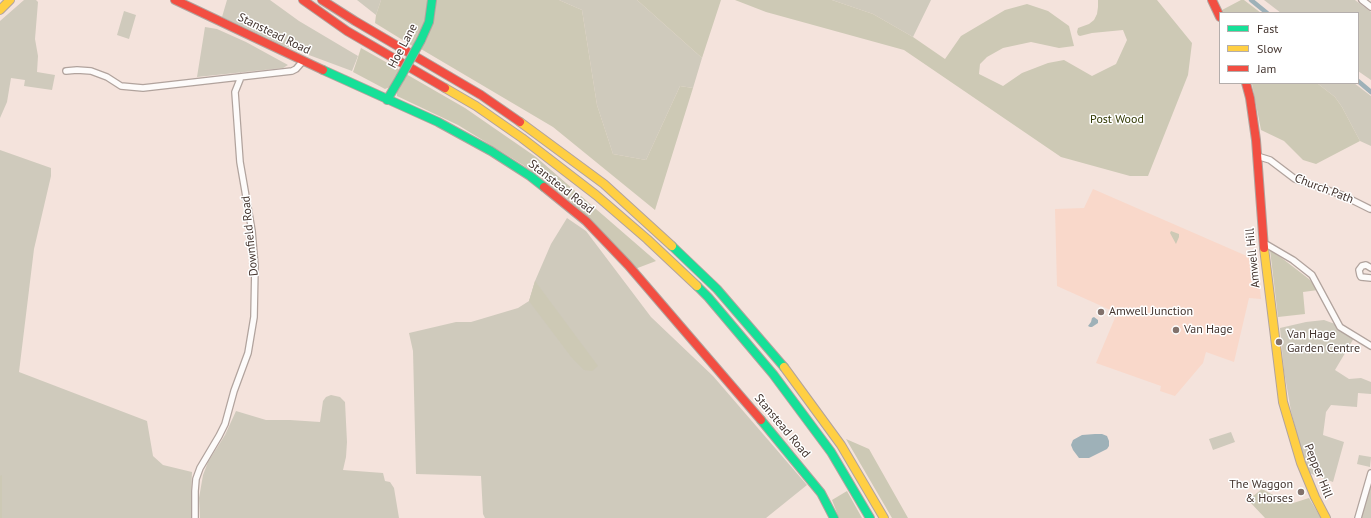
<!DOCTYPE html>
<style>
body{margin:0}
#map{position:relative;width:1371px;height:518px;overflow:hidden;background:#f4e3dc;font-family:"PT Sans",sans-serif}
canvas{display:block}
.legend{position:absolute;left:1219px;top:12px;width:140px;height:72px;box-sizing:border-box;background:#fff;border:1px solid #b4aeac;margin:0;padding:5px 7px;list-style:none;font-size:12px;color:#44352f}
.legend li{display:flex;align-items:center;gap:8px;height:20px}
.legend b{width:20px;border:1px solid #b4aeac}
</style>
<div id="map">
<canvas width="1371" height="518"></canvas>
<ul class="legend">
<li><b style="height:5px;background:#16e098"></b>Fast</li>
<li><b style="height:5px;background:#ffcf43"></b>Slow</li>
<li><b style="height:5px;background:#f24e42"></b>Jam</li>
</ul>
</div>
<script>
const c = document.querySelector('canvas').getContext('2d');
c.lineJoin = 'round';
function paint(path, color) { c.fillStyle = color; c.fill(path, 'evenodd'); }
const shape = rows => new Path2D(rows.map(r => 'M' + r).join(''));
function strokePath(path, color, width, dash) { c.strokeStyle = color; c.lineWidth = width; c.lineCap = dash ? 'butt' : 'round'; c.setLineDash(dash || []); c.stroke(path); }
function drawText(font, color, halo, rows, align = 'center') {
  c.font = font + ' "PT Sans",sans-serif'; c.lineWidth = 3; c.setLineDash([]); c.textBaseline = 'middle'; c.strokeStyle = halo; c.fillStyle = color; for (const [text, x, y, turn = 0] of rows) {
    c.save(); c.translate(x, y); c.rotate((+turn || 0) * Math.PI / 180); c.textAlign = isNaN(turn) ? turn : align; if (halo) c.strokeText(text, 0, 0); c.fillText(text, 0, 0); c.restore();
  }
}
const built = shape([
 [1093,189,1256,260,1261,299,1249,298,1234,362,1206,352,1203,363,1175,396,1160,391,1161,386,1096,363,1117,313,1057,286,1055,209,1084,208]
]);
const green = shape([
 [24,0,36,0,38,2,35,39,38,56,37,72,55,75,52,90,24,86,25,80,11,78,7,102,0,118,0,21],
 [227,0,270,0,299,21,358,56,352,71,282,45,222,17],
 [357,0,381,0,376,15],
 [559,0,637,0,702,58,693,88,680,86,646,160,613,154,597,105,582,10],
 [832,0,931,0,913,37,873,14],
 [1264,0,1355,0,1371,12,1371,80,1358,71,1358,13,1281,13],
 [124,11,136,15,129,39,117,35],
 [205,27,217,29,246,42,288,65,283,68,197,77],
 [1317,83,1354,83,1371,96,1371,146,1360,141,1342,107,1335,97],
 [0,150,51,168,51,176,34,249,19,372,147,421,153,456,163,465,192,472,191,498,193,518,2,518,2,476,0,476],
 [567,218,586,231,651,317,713,376,807,485,766,518,485,518,483,514,481,476,416,474,413,351,409,333,456,322,471,322,518,308,529,301,535,281,551,244],
 [1324,320,1335,324,1338,328,1354,338,1335,370,1349,379,1361,378,1371,382,1371,394,1358,393,1357,407,1331,405,1326,412,1323,435,1344,442,1333,482,1309,473,1300,446,1291,411,1284,371,1280,328,1306,322],
 [331,395,340,397,345,402,347,442,346,457,343,470,383,473,385,481,390,482,394,488,399,518,200,518,199,498,203,475,208,462,225,435,236,411,266,420,290,420,320,422,323,401,326,397],
 [1231,432,1235,442,1213,450,1209,439],
 [1359,455,1371,457,1370,467,1357,464],
 [1371,486,1371,518,1360,518,1365,505]
]);
const forest = shape([
 [381,0,428,0,426,16,422,31,414,47,375,23,376,15],
 [436,0,559,0,582,10,597,105,613,154,646,160,680,86,693,88,655,210,553,127,421,49,432,26,435,14],
 [637,0,721,0,702,58,646,8],
 [735,0,832,0,873,14,913,37,945,59,961,36,1005,10,1027,4,1048,11,1069,26,1074,46,1059,48,1031,42,1003,48,987,57,980,64,979,74,1003,86,1022,73,1048,63,1064,60,1092,76,1116,64,1127,40,1123,30,1092,33,1080,36,1078,35,1077,32,1078,28,1089,24,1094,20,1097,14,1098,7,1098,0,1157,0,1192,43,1188,75,1148,176,1130,176,1061,157,904,50,766,12],
 [1241,0,1244,0,1261,13,1224,13,1222,10],
 [361,48,400,70,390,87,385,89,353,72],
 [406,74,465,108,536,157,656,261,635,269,598,228,569,200,523,165,458,125,397,96,397,89],
 [1254,83,1317,83,1335,97,1342,107,1360,141,1316,164,1303,160,1284,141,1261,130,1252,84],
 [1171,231,1179,234,1179,237,1176,244,1170,233],
 [1270,250,1283,259,1309,279,1318,290,1303,292,1305,314,1278,317],
 [535,281,598,366,592,371,584,370,572,358,529,301],
 [846,439,869,449,908,518,892,518],
 [2,475,2,518,0,518,0,476],
 [1262,489,1290,504,1309,498,1321,518,1265,518,1248,500],
 [847,491,862,518,839,518,832,500]
]);
const water = shape([
 [1094,317,1098,320,1098,323,1092,327,1090,327,1088,326,1091,322,1092,318],
 [1095,434,1102,434,1107,436,1109,441,1109,446,1107,449,1089,458,1079,458,1073,450,1071,445,1073,440,1082,435]
]);
const canal = shape([
 [1251,0,1267,13],
 [1358,81,1371,92]
]);
const street = shape([
 [1362,0,1371,7],
 [66,71,77,70,91,71,107,77,121,86,143,88,292,71,296,69,303,61],
 [1257,156,1270,160,1295,179,1342,195,1370,209],
 [1264,243,1293,260,1312,275,1340,327,1371,346],
 [1371,268,1366,265,1362,266,1359,270,1360,275,1361,277,1371,278],
 [195,518,195,491,196,479,200,468,219,436,225,424,234,391,248,353,254,317,255,266,252,231,240,162,235,92,241,77],
 [1358,518,1371,473]
]);
const fast = shape([
 [421,40,429,22,432,0],
 [323,70,438,122,491,151,530,176,544,187],
 [387,100,400,78],
 [672,246,717,289,784,367],
 [697,286,708,297,773,374,831,452,870,518],
 [761,420,821,493,834,518]
]);
const slow = shape([
 [0,10,10,0],
 [445,88,476,106,522,138,596,195,647,239,697,286],
 [520,122,604,184,672,246],
 [1264,248,1283,402,1301,463,1315,497,1326,518],
 [784,367,841,445,884,518]
]);
const jam = shape([
 [175,0,323,70],
 [303,0,347,31,445,88],
 [322,0,355,21,481,95,520,122],
 [1212,0,1220,17],
 [1246,83,1250,98,1256,140,1264,248],
 [544,187,586,221,628,265,761,420]
]);
const fastBridge = shape([
 [400,78,421,40]
]);
const markers = [
 [1101,312,4,"#82726c"],
 [1176,330,4,"#82726c"],
 [1279,342,4,"#82726c"],
 [1301,492,4,"#82726c"]
];
const streetNames = [
 ["Stanstead Road",274,34,26],
 ["Hoe Lane",403,46,-62],
 ["Stanstead Road",561,187,38],
 ["Church Path",1324,189,21],
 ["Downfield Road",250,236,-96],
 ["Amwell Hill",1253,258,-96],
 ["Stanstead Road",782,426,50],
 ["Pepper Hill",1318,471,68]
];
const parkNames = [
 ["Post Wood",1117,120]
];
const poiNames = [
 ["Amwell Junction",1109,312],
 ["Van Hage",1184,330],
 ["Van Hage",1287,335],
 ["Garden Centre",1287,349],
 ["The Waggon",1293,485,"right"],
 ["& Horses",1293,499,"right"]
];
paint(built, '#f9d8ca');
paint(green, '#cfcabc');
paint(forest, '#cdc9b5');
paint(water, '#9eb1b8');
strokePath(canal, '#9eb1b8', 4.5);
strokePath(street, '#b1a39d', 8);
strokePath(fast, '#b1a39d', 10);
strokePath(slow, '#b1a39d', 10);
strokePath(jam, '#b1a39d', 10);
strokePath(street, '#fdfbfa', 5.5);
strokePath(fast, '#16e098', 8);
strokePath(slow, '#ffcf43', 8);
strokePath(jam, '#f24e42', 8);
strokePath(fastBridge, '#b1a39d', 10, []);
strokePath(fastBridge, '#16e098', 8);
for (const [x, y, r, color] of markers) { const dot = new Path2D(); dot.arc(x, y, r, 0, 2 * Math.PI); c.fillStyle = color; c.fill(dot); strokePath(dot, '#fff', 1.5); }
drawText('12px', '#44352f', '#fff', streetNames);
drawText('12px', '#323903', '#fff', parkNames);
drawText('12px', '#44352f', '#fff', poiNames, 'left');
</script>
